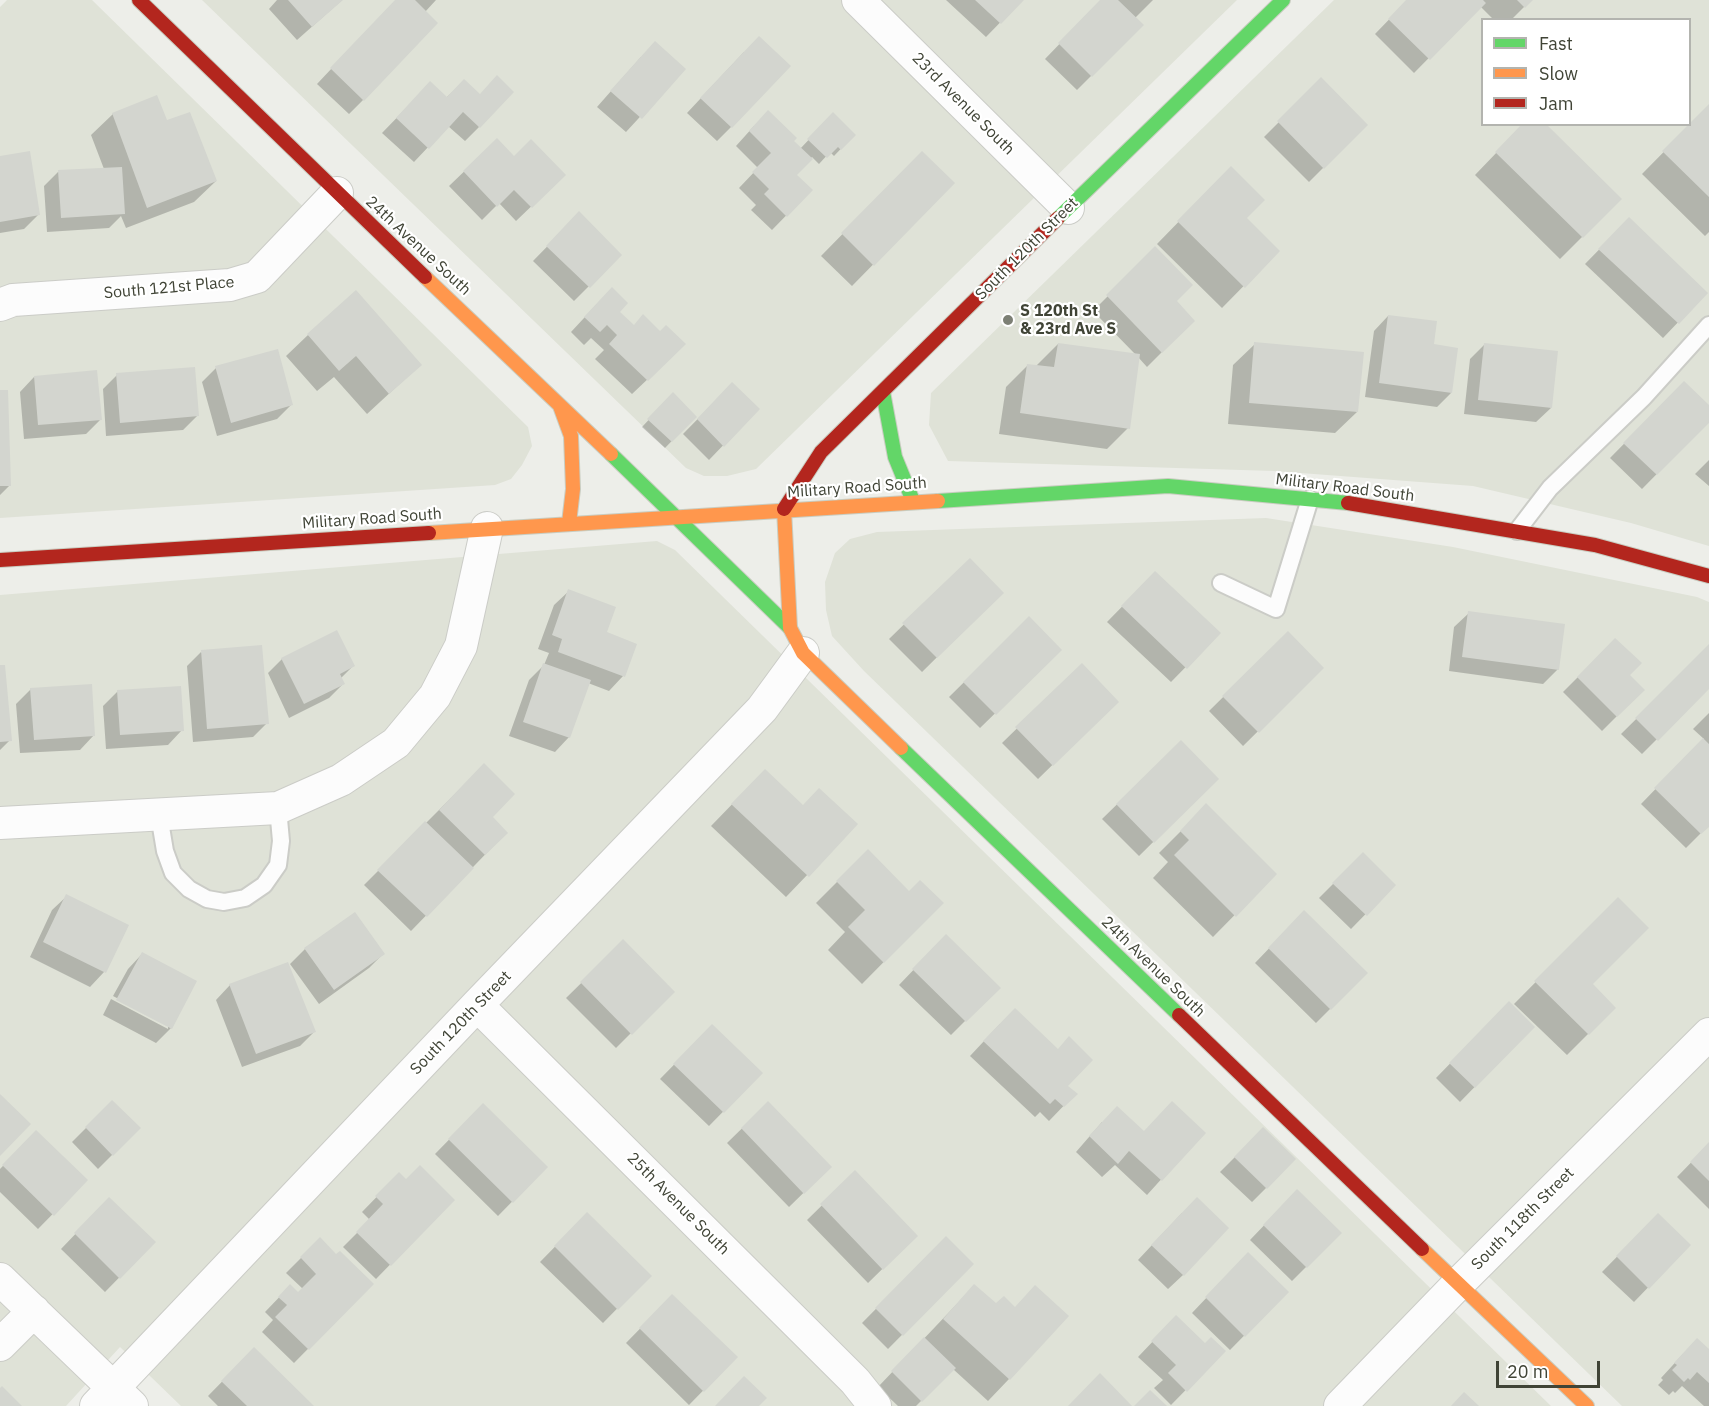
<!DOCTYPE html>
<style>
body{margin:0}
#map{position:relative;width:1709px;height:1406px;overflow:hidden;background:#edeee9;font-family:"IBM Plex Sans",sans-serif}
canvas{display:block}
.legend{position:absolute;left:1481px;top:18px;width:210px;height:108px;box-sizing:border-box;background:#fff;border:2px solid #b3b4af;margin:0;padding:8px 10px;list-style:none;font-size:18px;color:#404436}
.legend li{display:flex;align-items:center;gap:12px;height:30px}
.legend b{width:30px;border:2px solid #b3b4af}
.scale{position:absolute;left:1496px;top:1361px;width:104px;height:27px;box-sizing:border-box;border:3px solid #404436;border-top:0;padding-left:8px;font-size:18px;line-height:21px;white-space:nowrap;color:#404436;-webkit-text-stroke:4px #fff;paint-order:stroke}
</style>
<div id="map">
<canvas width="1709" height="1406"></canvas>
<ul class="legend">
<li><b style="height:8px;background:#63d668"></b>Fast</li>
<li><b style="height:8px;background:#ff974d"></b>Slow</li>
<li><b style="height:8px;background:#b3261e"></b>Jam</li>
</ul>
<div class="scale">20 m</div>
</div>
<script>
const c = document.querySelector('canvas').getContext('2d');
c.lineJoin = 'round';
function paint(path, color) { c.fillStyle = color; c.fill(path, 'evenodd'); }
const shape = rows => new Path2D(rows.map(r => 'M' + r).join(''));
function strokePath(path, color, width, dash) { c.strokeStyle = color; c.lineWidth = width; c.lineCap = dash ? 'butt' : 'round'; c.setLineDash(dash || []); c.stroke(path); }
function drawText(font, color, halo, rows, align = 'center') {
  c.font = font + ' "IBM Plex Sans",sans-serif'; c.lineWidth = 4.5; c.setLineDash([]); c.textBaseline = 'middle'; c.strokeStyle = halo; c.fillStyle = color; for (const [text, x, y, turn = 0] of rows) {
    c.save(); c.translate(x, y); c.rotate((+turn || 0) * Math.PI / 180); c.textAlign = isNaN(turn) ? turn : align; if (halo) c.strokeText(text, 0, 0); c.fillText(text, 0, 0); c.restore();
  }
}
const residential = shape([
 [7,0,92,0,528,427,532,446,522,465,511,479,495,485,0,518,0,7],
 [202,0,1237,0,756,469,727,476,704,476,686,468],
 [1334,0,1709,0,1709,546,1631,523,1473,486,1274,471,948,461,929,425,931,393],
 [1482,20,1690,20,1690,124,1482,124],
 [1266,518,1453,547,1697,597,1709,602,1709,1406,1622,1406,864,671,832,636,826,610,825,582,835,553,850,539,877,532],
 [657,541,675,550,1551,1406,181,1406,120,1347,66,1406,0,1406,0,595]
]);
const shadow = shape([
 [277,0,342,0,297,40,269,9],
 [396,0,436,0,425,12,363,100,349,114,317,84],
 [946,0,1022,0,986,37],
 [1102,0,1153,0,1135,18,1142,25,1077,90,1045,59],
 [1408,0,1531,0,1511,20,1494,20,1480,6,1414,73,1375,34],
 [744,52,731,127,717,141,687,113],
 [641,57,684,69,626,132,597,107],
 [1321,80,1366,125,1309,182,1264,137],
 [464,81,479,127,465,141,448,126,414,162,382,133,416,98,446,98],
 [1709,106,1709,232,1705,236,1642,174],
 [113,114,166,122,216,181,194,202,126,228,121,216,109,228,47,232,44,186,58,172,104,169,91,135],
 [833,114,854,135,834,156,830,152,819,164,812,157,795,175,811,190,772,230,751,210,756,205,739,188,758,168,736,146,754,126,792,141,800,149],
 [1524,124,1620,199,1560,259,1475,175],
 [497,140,514,158,564,175,516,221,499,203,482,220,449,186],
 [922,153,953,183,852,286,821,256],
 [0,157,38,215,24,229,0,233],
 [1231,168,1245,218,1278,251,1222,308,1157,244],
 [579,214,620,255,574,301,533,261],
 [1629,219,1706,293,1663,338,1585,264],
 [1155,249,1174,302,1193,321,1147,367,1138,357,1128,428,1107,449,999,434,1006,387,1028,365,1036,366,1058,344,1136,355,1093,311],
 [597,304,618,312,670,358,632,394,595,359,604,350,591,338,584,345,571,332],
 [1388,316,1432,345,1451,393,1437,407,1365,397,1374,331],
 [308,335,420,365,367,414,334,377,317,391,286,356],
 [1255,344,1357,412,1335,433,1228,424,1233,365],
 [1485,344,1551,408,1536,422,1464,414,1470,359],
 [216,368,292,404,277,419,217,436,202,382],
 [117,375,198,415,183,430,106,436,103,389],
 [34,377,100,420,86,434,24,439,20,392],
 [1684,383,1709,407,1709,421,1642,489,1610,458],
 [732,384,758,409,709,460,683,434],
 [0,392,10,485,0,495],
 [673,394,695,417,665,448,642,427],
 [1709,460,1709,486,1695,474],
 [970,560,1002,593,922,672,889,639],
 [1155,573,1219,633,1171,682,1107,622],
 [569,591,605,633,623,676,609,691,588,683,569,737,555,752,509,736,529,680,544,665,549,653,538,649,554,605],
 [1469,613,1558,669,1543,684,1449,671,1454,627],
 [1029,618,1060,650,980,728,949,697],
 [1288,633,1322,668,1243,746,1209,711],
 [1615,640,1628,675,1643,690,1602,731,1563,692],
 [1709,647,1709,687,1642,754,1621,734],
 [201,652,267,723,253,737,193,742,187,666],
 [282,659,353,666,341,678,343,684,329,698,289,718,268,673],
 [1082,665,1117,702,1038,779,1002,743],
 [0,667,10,740,0,750],
 [31,689,94,735,80,750,20,753,16,704],
 [118,691,182,730,168,745,106,749,103,706],
 [1709,713,1709,825,1686,848,1641,804,1704,739,1693,729],
 [1181,742,1217,779,1139,856,1102,819],
 [484,765,490,817,506,833,411,931,364,885],
 [743,793,802,807,856,824,786,897,711,826],
 [1206,806,1275,874,1213,937,1153,878,1168,862,1159,853],
 [868,851,909,893,942,903,862,984,828,950,845,932,816,903],
 [1363,854,1394,885,1351,929,1319,898],
 [67,896,127,926,104,972,90,987,30,957,52,910],
 [1618,899,1591,984,1614,1008,1567,1055,1514,1004],
 [1304,912,1366,973,1316,1023,1255,963],
 [355,914,383,954,369,968,319,1004,290,964,305,949],
 [946,936,998,988,951,1035,899,985],
 [623,942,672,992,616,1048,566,998],
 [142,954,195,982,171,1028,156,1043,103,1015,111,999,168,1029,168,1025,113,996,128,969],
 [230,985,315,1031,300,1046,242,1067,216,1000],
 [1509,1003,1533,1027,1460,1102,1436,1078],
 [1000,1024,1075,1094,1049,1121,1040,1112,1035,1117,970,1056],
 [712,1026,761,1073,709,1126,660,1079],
 [112,1102,139,1128,98,1169,72,1142],
 [768,1103,830,1167,789,1207,727,1143],
 [483,1105,546,1167,498,1216,435,1154],
 [1102,1122,1143,1133,1203,1133,1147,1195,1115,1165,1102,1177,1076,1152],
 [1263,1129,1266,1188,1252,1202,1220,1172],
 [36,1132,86,1180,38,1229,0,1192,0,1169],
 [1709,1144,1709,1209,1677,1177],
 [855,1173,916,1236,868,1283,807,1220],
 [399,1174,406,1181,453,1200,376,1279,343,1247,370,1220,362,1212],
 [1297,1191,1340,1233,1292,1281,1250,1240],
 [109,1199,154,1242,105,1292,61,1249],
 [1182,1213,1183,1275,1168,1289,1138,1260],
 [587,1214,649,1276,603,1323,540,1262],
 [1658,1215,1689,1245,1634,1302,1602,1272],
 [946,1238,972,1264,888,1349,862,1323],
 [320,1239,336,1256,372,1284,294,1363,262,1332,273,1320,265,1312,290,1286,298,1294,303,1289,286,1273],
 [1248,1254,1287,1292,1230,1350,1192,1313],
 [974,1286,1009,1379,988,1401,953,1369,916,1406,898,1406,878,1387],
 [672,1296,735,1358,689,1405,626,1343],
 [1176,1317,1205,1345,1224,1351,1171,1405,1154,1388,1163,1380,1138,1357],
 [254,1349,311,1406,218,1406,208,1396],
 [1709,1351,1709,1406,1704,1406,1682,1386,1675,1393,1673,1391,1669,1395,1658,1385,1663,1380,1661,1378,1683,1354]
]);
const building = shape([
 [288,0,343,0,312,27],
 [395,0,415,0,438,23,364,101,330,68],
 [975,0,1024,0,1001,24],
 [1100,0,1118,0,1144,25,1092,77,1058,43],
 [1406,0,1483,0,1486,3,1430,60,1388,19],
 [1517,0,1533,0,1525,8],
 [759,36,791,66,732,128,700,98],
 [655,41,686,69,642,119,610,91],
 [497,75,514,92,480,128,463,112,429,149,396,118,430,81,447,97,464,79,480,94],
 [1321,77,1368,125,1324,169,1277,121],
 [157,95,167,120,190,112,217,181,147,208,112,113],
 [1709,104,1709,197,1662,151],
 [768,110,797,138,794,141,813,159,797,175,813,190,787,217,764,194,769,189,752,172,771,153,749,131],
 [833,112,856,135,841,150,838,147,827,158,807,139],
 [1522,124,1546,124,1622,199,1583,238,1495,152],
 [497,138,514,156,531,139,566,175,532,208,514,190,497,207,463,171],
 [30,151,40,215,0,222,0,156],
 [922,151,955,183,874,266,841,233],
 [1231,166,1265,200,1247,218,1280,251,1245,288,1177,221],
 [122,167,125,214,61,218,58,170],
 [579,211,622,255,590,288,546,246],
 [1629,217,1708,293,1679,324,1598,249],
 [1155,246,1193,285,1177,301,1195,321,1162,353,1106,295],
 [612,287,628,303,620,312,634,325,643,314,660,331,666,325,686,344,648,381,609,344,617,335,607,325,600,332,584,317],
 [356,290,422,365,389,394,356,356,339,371,307,334],
 [1388,315,1437,321,1434,344,1458,348,1452,393,1379,383],
 [1254,342,1364,352,1358,412,1249,403],
 [1058,343,1140,354,1130,429,1020,413,1027,364,1054,367],
 [1484,343,1558,351,1552,408,1478,400],
 [278,349,293,405,231,423,215,366],
 [195,367,199,416,120,423,116,373],
 [97,370,102,420,38,425,34,376],
 [1684,381,1709,405,1709,423,1657,475,1623,443],
 [732,382,760,409,724,447,697,419],
 [0,390,8,390,11,486,0,486],
 [673,392,697,417,672,442,647,419],
 [970,558,1004,593,937,658,902,623],
 [1155,571,1221,633,1187,669,1121,606],
 [568,589,616,607,607,632,637,644,625,677,558,652,562,639,552,635],
 [1468,611,1565,624,1559,670,1462,657],
 [1029,616,1062,650,996,715,963,682],
 [337,630,355,666,340,674,345,684,304,704,281,658],
 [1288,631,1324,668,1259,733,1222,696],
 [1615,638,1642,663,1630,675,1645,690,1617,717,1577,677],
 [1709,644,1709,689,1658,741,1635,718],
 [262,645,269,724,207,729,201,650],
 [543,663,591,680,570,738,523,722],
 [1082,663,1119,702,1053,766,1015,727],
 [0,665,5,665,12,741,0,742],
 [92,684,95,736,34,740,30,688],
 [181,686,184,731,120,735,117,690],
 [1703,738,1709,744,1709,827,1701,834,1654,788],
 [1181,740,1219,779,1154,843,1116,804],
 [484,763,515,794,493,817,508,833,485,855,439,810],
 [765,769,803,805,819,788,858,824,809,877,731,804],
 [1206,803,1277,874,1236,917,1174,855,1189,840,1180,831],
 [425,821,474,868,427,917,377,870],
 [868,849,909,891,920,880,944,903,884,963,848,927,865,910,836,881],
 [1363,852,1396,885,1367,916,1332,883],
 [66,894,129,925,106,973,43,942],
 [1618,897,1649,928,1593,984,1616,1008,1589,1035,1534,981],
 [1304,910,1368,973,1331,1010,1268,948],
 [355,912,385,954,334,990,304,948],
 [946,934,1001,988,966,1022,912,969],
 [623,939,675,992,632,1035,580,982],
 [142,952,197,981,172,1029,116,1000],
 [288,962,316,1032,256,1054,229,984],
 [1509,1001,1535,1027,1475,1088,1449,1063],
 [1015,1008,1058,1049,1069,1036,1093,1060,1068,1086,1078,1094,1064,1107,1055,1099,1050,1104,983,1041],
 [712,1024,763,1073,724,1113,673,1064],
 [0,1094,31,1124,0,1156],
 [112,1100,141,1128,113,1156,85,1127],
 [768,1101,832,1167,804,1194,741,1128],
 [1172,1101,1206,1133,1162,1181,1129,1151,1118,1164,1089,1136,1117,1106,1144,1131],
 [483,1103,548,1167,513,1203,448,1139],
 [1263,1127,1296,1159,1267,1189,1234,1157],
 [36,1130,88,1180,54,1216,2,1165],
 [1709,1142,1709,1181,1690,1162],
 [420,1165,455,1200,391,1266,356,1232,383,1204,375,1196,399,1172,406,1179],
 [855,1170,918,1236,883,1270,820,1204],
 [1297,1189,1342,1233,1307,1268,1263,1225],
 [109,1197,156,1242,120,1279,74,1233],
 [1197,1197,1229,1228,1184,1276,1151,1245],
 [587,1212,652,1276,618,1310,554,1246],
 [1658,1213,1691,1245,1649,1289,1616,1256],
 [946,1236,974,1264,903,1336,875,1308],
 [320,1237,336,1254,340,1251,374,1284,309,1350,275,1317,287,1305,278,1297,290,1284,298,1292,316,1274,300,1257],
 [1248,1252,1289,1292,1245,1337,1205,1297],
 [974,1284,996,1303,1004,1296,1015,1307,1035,1285,1069,1316,1010,1380,943,1319],
 [672,1294,738,1357,704,1392,639,1328],
 [1176,1315,1205,1343,1211,1337,1226,1351,1187,1392,1168,1373,1176,1365,1151,1341],
 [924,1337,956,1368,922,1402,891,1371],
 [1697,1338,1709,1349,1709,1383,1697,1372,1690,1380,1688,1378,1684,1382,1672,1370,1677,1365,1674,1363],
 [254,1347,314,1406,247,1406,221,1381],
 [1100,1373,1132,1406,1068,1406],
 [744,1376,767,1398,759,1406,715,1406],
 [2,1386,22,1406,0,1406,0,1388],
 [1150,1390,1167,1406,1134,1406],
 [1464,1392,1479,1406,1451,1406]
]);
const lane = shape([
 [1517,531,1550,488,1644,397,1709,325],
 [1221,583,1276,609,1310,499],
 [159,815,165,851,173,873,189,889,207,899,224,902,245,898,264,885,278,865,281,841,278,808]
]);
const street = shape([
 [858,0,1068,208],
 [0,305,13,300,230,285,257,277,337,193],
 [0,823,278,808,341,780,396,743,435,696,461,646,487,528],
 [477,1005,855,1381,875,1406],
 [0,1279,132,1406],
 [0,1345,34,1311],
 [96,1406,477,1005,762,709,803,653],
 [1340,1406,1458,1284,1709,1034]
]);
const fast = shape([
 [1058,218,1283,0],
 [883,392,895,457,913,501],
 [611,454,790,628],
 [938,501,1168,486,1348,503],
 [901,748,1179,1015]
]);
const slow = shape([
 [425,277,611,454],
 [560,406,571,436,573,489,569,523],
 [784,509,790,628,803,653,901,748],
 [429,533,938,501],
 [1422,1249,1587,1406]
]);
const jam = shape([
 [139,0,425,277],
 [1348,503,1595,545,1709,576],
 [784,509,821,452,1058,218],
 [0,560,429,533],
 [1179,1015,1422,1249]
]);
const markers = [
 [1008,320,6,"#7d8075"]
];
const streetNames = [
 ["23rd Avenue South",963,104,45],
 ["24th Avenue South",418,246,43],
 ["South 120th Street",1027,249,-45],
 ["South 121st Place",169,288,-5],
 ["Military Road South",857,488,-4],
 ["Military Road South",1345,488,7],
 ["Military Road South",372,519,-4],
 ["24th Avenue South",1153,967,44],
 ["South 120th Street",461,1023,-46],
 ["25th Avenue South",678,1204,45],
 ["South 118th Street",1523,1219,-45]
];
const poiNames = [
 ["S 120th St",1020,311],
 ["& 23rd Ave S",1020,329]
];
paint(residential, '#dfe2d7');
paint(shadow, '#0003');
paint(building, '#d3d5cf');
strokePath(lane, '#cbccc7', 20);
strokePath(street, '#cbccc7', 34);
strokePath(fast, '#c9cdc1', 16);
strokePath(slow, '#c9cdc1', 16);
strokePath(jam, '#c9cdc1', 16);
strokePath(lane, '#fcfcfc', 16);
strokePath(street, '#fcfcfc', 32);
strokePath(fast, '#63d668', 14);
strokePath(slow, '#ff974d', 14);
strokePath(jam, '#b3261e', 14);
for (const [x, y, r, color] of markers) { const dot = new Path2D(); dot.arc(x, y, r, 0, 2 * Math.PI); c.fillStyle = color; c.fill(dot); strokePath(dot, '#fff', 2); }
drawText('16px', '#404436', '#fff', streetNames);
drawText('bold 16px', '#404436', '#fff', poiNames, 'left');
</script>
